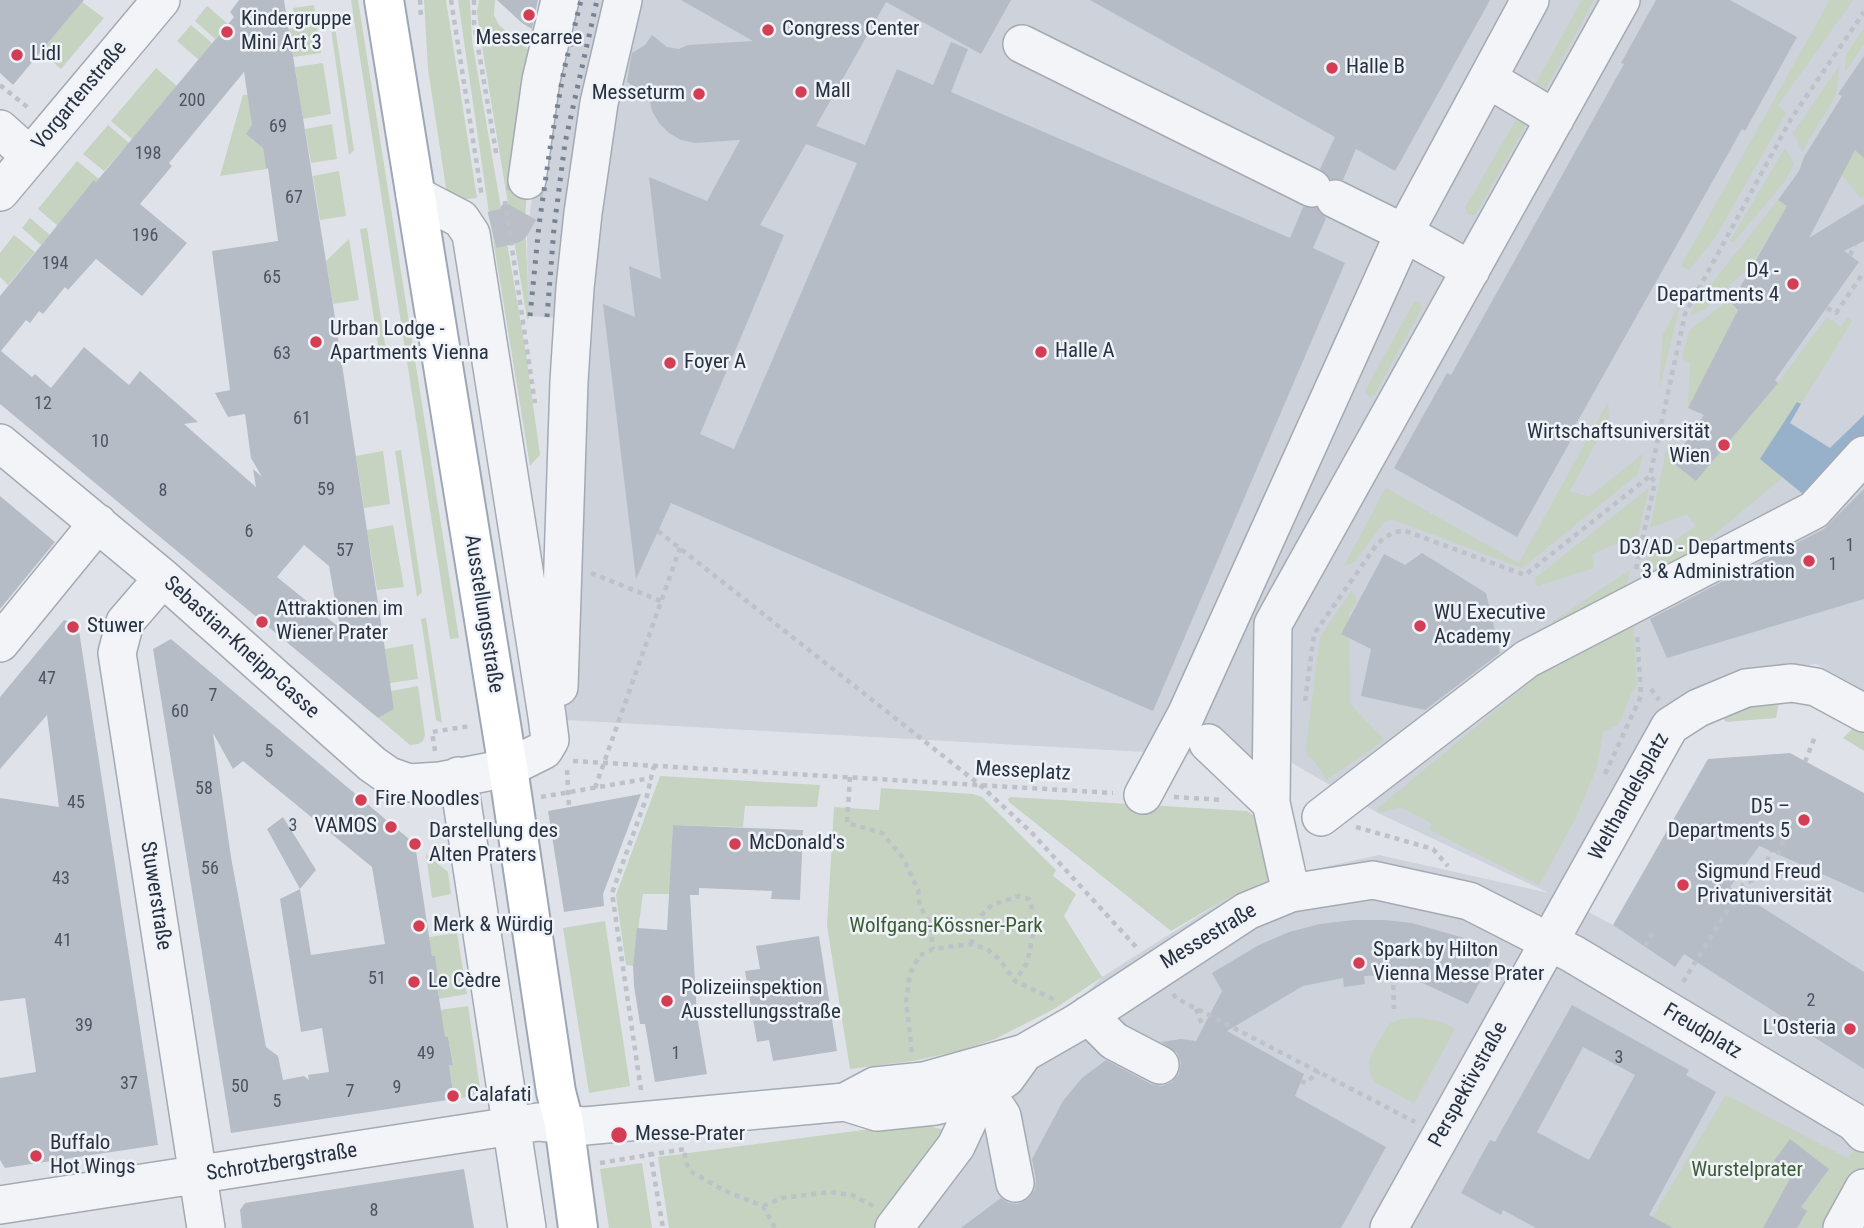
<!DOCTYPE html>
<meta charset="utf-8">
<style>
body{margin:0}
canvas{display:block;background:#dfe3e9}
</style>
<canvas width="1864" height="1228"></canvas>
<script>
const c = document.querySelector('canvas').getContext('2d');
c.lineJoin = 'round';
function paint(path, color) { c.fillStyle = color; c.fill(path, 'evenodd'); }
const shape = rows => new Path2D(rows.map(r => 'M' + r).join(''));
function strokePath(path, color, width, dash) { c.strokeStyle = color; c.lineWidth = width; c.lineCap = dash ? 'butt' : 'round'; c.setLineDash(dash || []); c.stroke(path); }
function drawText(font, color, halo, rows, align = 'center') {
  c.font = font + ' "Roboto Condensed",sans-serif'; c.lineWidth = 5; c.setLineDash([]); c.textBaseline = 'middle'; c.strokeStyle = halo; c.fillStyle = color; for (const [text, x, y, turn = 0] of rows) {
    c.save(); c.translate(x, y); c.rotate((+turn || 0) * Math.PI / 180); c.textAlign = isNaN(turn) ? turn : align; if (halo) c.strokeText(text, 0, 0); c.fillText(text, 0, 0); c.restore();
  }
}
const built = shape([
 [571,0,609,0,560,318,528,316,527,233,539,150],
 [640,0,1864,0,1864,690,1816,664,1738,679,1661,716,1554,894,1613,925,1758,846,1864,893,1864,1228,875,1228,949,1131,1102,977,1224,900,1270,879,1379,855,1549,893,1378,813,1292,763,1291,760,565,720,589,272,620,57]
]);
const green = shape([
 [351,0,358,0,459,638,450,639],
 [424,0,446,0,477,198,448,201,428,69],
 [458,0,470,0,472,40,525,347,540,455,530,466,490,220],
 [479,0,495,0,494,15,499,25,536,56,525,219,529,318,527,319,479,28,477,12],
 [1582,0,1594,0,1545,90,1540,90,1536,83],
 [1830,0,1853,0,1778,105,1786,113,1716,236,1689,270,1681,266],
 [82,2,104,18,61,69,41,52],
 [314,5,321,53,293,57,289,29,296,27,293,8],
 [207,6,228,24,215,39,195,21],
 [330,22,335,27,354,150,349,155],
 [191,25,212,43,199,60,177,41],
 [1864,29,1864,44,1845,72,1846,54],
 [323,63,331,114,303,119,295,67],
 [1840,65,1835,97,1802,151,1793,133],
 [156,68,177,86,132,139,111,121],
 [254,94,252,126,249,135,254,141,262,140,266,169,220,176,243,95],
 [1520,113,1530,118,1475,215,1469,215,1465,208],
 [332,124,337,159,311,163,305,129],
 [108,125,129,143,104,171,83,154],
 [1852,147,1864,158,1864,196,1861,198,1842,175,1835,171],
 [1785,148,1794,164,1784,182,1733,243,1730,241],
 [77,161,99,179,96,182,94,181,58,226,38,209],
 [339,171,346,216,320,220,313,176],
 [1778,200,1787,206,1751,265,1704,310,1691,315,1694,306],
 [30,218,50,235,41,245,22,228],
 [367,228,387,357,380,358,360,229],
 [14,235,35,252,8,285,0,277,0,253],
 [349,239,359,300,333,304,326,261],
 [1419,301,1422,308,1375,394,1370,397,1365,391,1414,302],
 [1681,302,1659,390,1663,334],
 [1726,302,1738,310,1688,408,1690,362,1682,359,1689,331],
 [1827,317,1841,327,1848,317,1852,321,1801,404,1797,402,1761,459,1783,477,1675,567,1638,585,1643,561,1696,526,1687,514,1650,528,1667,447,1674,454,1672,462,1696,481,1778,383],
 [1608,402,1609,418,1570,491,1589,497,1643,454,1638,474,1522,568,1392,519,1385,521,1354,562,1344,566,1386,488,1519,563],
 [401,450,422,592,417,597,395,451],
 [383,451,390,504,364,508,356,456],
 [1649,488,1638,535,1592,554,1594,568,1537,586,1535,578],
 [393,525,404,587,377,590,367,530],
 [1630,570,1624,592,1553,627,1552,622],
 [1352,590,1357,601,1349,614,1350,704,1384,740,1327,780,1313,759,1308,756,1306,748,1320,637],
 [426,618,442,723,436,720,421,619],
 [1633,623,1637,686,1633,689,1619,724,1603,732,1597,767,1575,819,1539,885,1430,830,1431,823,1400,807,1378,813,1378,808,1552,664],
 [413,644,418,679,390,683,385,649],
 [418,686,425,735,423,741,418,744,410,745,378,718,394,709,391,691],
 [1779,702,1776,718,1726,722,1722,716,1764,703],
 [1855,726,1864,732,1864,751,1843,738],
 [660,776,820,785,817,807,745,806,743,827,673,825,670,894,643,894,633,966,626,965,616,895],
 [881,788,973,794,982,797,1056,870,1053,876,1076,894,1064,916,1102,977,1054,1009,995,1039,959,1051,913,1061,850,1069,827,926,834,807,879,810],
 [1010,797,1247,811,1258,818,1270,879,1224,900,1171,931,1009,802,1008,799],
 [485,822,528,1103,526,1106,478,823],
 [426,854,448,872,451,894,432,898],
 [605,921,630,1086,589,1093,563,928],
 [457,933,467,994,439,999,437,985,439,984,435,957,432,956,429,937],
 [468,1006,481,1095,454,1099,449,1065,453,1064,448,1037,444,1037,440,1010],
 [1420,1018,1442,1022,1455,1029,1414,1103,1376,1083,1370,1074,1369,1064,1372,1053,1389,1024,1400,1019],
 [1726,1095,1847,1158,1864,1142,1864,1228,1646,1228],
 [916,1123,949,1131,875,1228,669,1228,658,1157],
 [642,1163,652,1228,609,1228,600,1169]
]);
const water = shape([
 [1797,402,1801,404,1790,423,1830,448,1864,415,1864,435,1809,499,1760,459]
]);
const building = shape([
 [0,0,84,0,13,85,0,73],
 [239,0,284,0,333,305,394,709,378,718,0,404,0,296,94,180,96,182,234,17,230,12],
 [244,72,252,125,246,134,263,148,266,169,268,168,278,241,212,251,230,390,215,393,228,417,245,414,251,458,262,477,253,469,256,487,184,424,198,422,140,371,129,385,84,347,51,388,35,374,32,377,1,351,26,320,30,323,39,311,43,314,65,287,68,290,96,259,142,296,187,243,140,204,172,166,169,163],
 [304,545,329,566,340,628,277,577],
 [497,0,538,0,532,29,522,23],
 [681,0,1011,0,981,54,886,2,816,126,865,145,897,69,933,85,951,42,968,49,951,92,1290,238,1303,207,1317,208,1326,218,1313,248,1345,263,1153,711,671,503,636,579,603,304,635,317,629,266,661,279,649,177,707,201,740,140,695,143,681,140,669,133,659,123,652,111,650,102,643,93,627,82,630,63,632,53,645,45,652,35,667,47,679,49,688,45,753,41],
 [806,144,857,163,734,449,700,434,784,235,760,225],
 [1090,0,1490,0,1395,171,1356,149,1343,180,1330,179,1320,169,1335,137],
 [1656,0,1730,0,1797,37,1745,131,1742,129,1567,440,1570,442,1517,537,1394,468,1447,373,1451,375,1624,64,1621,63],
 [1864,56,1864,158,1855,150,1809,238,1864,204,1864,241,1844,251,1859,262,1775,380,1778,383,1696,481,1672,462,1704,415,1688,408,1738,310,1731,303,1787,206,1778,200,1799,171,1804,157,1842,96,1838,94],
 [1864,489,1864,599,1667,658,1650,619,1824,529],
 [0,496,55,542,0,609],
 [1422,553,1486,593,1500,653,1425,710,1361,696,1371,649,1341,634,1384,554,1405,565],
 [64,620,78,624,158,1145,5,1168,0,1160,0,1078,36,1072,25,998,0,1001,0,798,59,807,47,715,0,769,0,697],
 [171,639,415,844,432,956,435,956,439,984,437,985,445,1037,448,1037,453,1065,449,1065,454,1099,231,1133,153,649],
 [213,733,233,769,243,761,372,867,385,944,311,955,300,889,280,899,301,1032,322,1028,329,1072,308,1075,309,1080,304,1076,283,1080,278,1056,266,1047,231,857],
 [1790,753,1864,793,1864,893,1759,846,1730,887,1864,972,1864,1069,1684,954,1675,967,1613,925,1708,759],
 [641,794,603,894,604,906,564,912,548,811],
 [283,817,316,870,300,889,267,829],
 [673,825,803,830,800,900,771,899,772,891,699,888,699,895,690,895,697,1016,707,1074,655,1082,645,1024,640,1024,634,986,633,966,637,928,667,930],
 [1354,920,1385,920,1412,923,1471,940,1495,954,1468,1004,1418,981,1393,975,1364,976,1365,984,1344,987,1343,978,1303,986,1227,1031,1304,1074,1295,1096,1386,1147,1341,1228,961,1228,1001,1198,1009,1203,1018,1204,1029,1198,1035,1190,1036,1180,1032,1159,1063,1101,1082,1078,1106,1060,1151,1084,1162,1086,1172,1082,1179,1074,1181,1063,1177,1053,1161,1042,1181,1039,1196,1041,1222,991,1212,973,1259,945,1289,932,1320,924],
 [819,936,837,1051,773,1061,769,1040,757,1042,745,971,760,969,756,946],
 [1572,1005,1689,1070,1686,1075,1716,1092,1649,1215,1673,1228,1536,1228,1503,1210,1501,1215,1461,1193,1490,1140,1495,1142],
 [1583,1047,1635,1075,1589,1160,1537,1132],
 [1790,1139,1829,1169,1801,1207,1807,1211,1797,1228,1763,1228,1792,1175,1774,1161],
 [464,1169,474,1228,242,1228,240,1210,245,1203]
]);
const minorTunnel = shape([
 [492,230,512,225,521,209,527,180]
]);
const path = shape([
 [420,0,421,19],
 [451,0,482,197],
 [474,0,474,23,497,158],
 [0,85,31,110],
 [505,201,535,403],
 [1850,255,1855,245],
 [1827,308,1836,313,1864,272],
 [658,531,980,785,1032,833,1137,948],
 [1636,569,1655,482,1650,476],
 [591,573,661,601],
 [1651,689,1659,700],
 [1305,701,1314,634,1377,544,1385,537,1395,532,1405,531,1525,575,1650,476,1685,314,1791,119,1864,12],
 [435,751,432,732,470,726],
 [573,761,1113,793],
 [1805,762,1816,734],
 [567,770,569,807],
 [1605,774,1641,696,1637,633],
 [850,777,847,823,882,833,903,858,918,890,920,906,930,924,933,949],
 [595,788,680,548],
 [541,797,651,778,654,766],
 [1174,797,1224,800],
 [1356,827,1433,849,1448,866],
 [1778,855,1783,841],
 [971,944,982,915,992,905,1019,896,1029,899,1036,920,1027,963,1015,981],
 [1645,946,1654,931],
 [1393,975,1394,1009],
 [1683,982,1743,885,1762,875,1771,851],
 [1173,994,1176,998,1415,1122],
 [1196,1009,1203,1027],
 [912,1052,906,1002,910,974,919,956,933,949,971,944,987,949,1000,960,1015,981,1055,1000],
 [1301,1081,1306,1083,1319,1071],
 [641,1090,612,893,647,796,651,778],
 [650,1152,663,1228],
 [600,1163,685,1149,685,1160,690,1171,725,1191,763,1206,775,1228],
 [763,1206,782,1198,830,1192,852,1195,875,1207]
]);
const minor = shape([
 [1022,44,1312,188],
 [1488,79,1555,119],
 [0,129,30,156],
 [527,180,541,80,560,0],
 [0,192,161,0],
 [1335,199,1404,233,1471,270],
 [0,443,163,578,372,764,389,776,409,783,440,781,508,768,544,750,550,740,547,716,471,234,461,219,415,195],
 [163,578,125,622,117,653,206,1228],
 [0,643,98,523],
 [559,687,569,381,575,288,583,213,599,103,623,0],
 [1208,743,1271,803,1291,893],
 [458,776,527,1228],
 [1143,795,1186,715,1404,233,1530,0],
 [1271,803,1273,624,1621,0],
 [1321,817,1527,659,1814,510,1864,455],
 [1088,1015,1114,1041,1160,1065],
 [980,1095,996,1107,1002,1116,1015,1183],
 [845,1102,877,1112,935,1106,980,1095,1006,1078,1024,1053,1078,1022,1247,911,1291,893,1373,880,1469,901,1573,954,1854,1122,1864,1133],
 [0,1205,538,1122,585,1126,845,1102,875,1086,924,1081,1024,1053],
 [894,1228,956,1146,980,1095],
 [1389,1228,1670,726,1698,708,1746,688,1792,683,1816,687,1864,713],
 [1842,1228,1864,1188]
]);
const major = shape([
 [384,0,508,768,556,1092,564,1123,578,1228]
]);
const rail = shape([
 [530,316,539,225,551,142,564,70,581,0],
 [547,317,554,228,565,143,597,0]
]);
const markers = [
 [529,15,7,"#d43e55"],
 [768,30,7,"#d43e55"],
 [227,32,7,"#d43e55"],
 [17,55,7,"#d43e55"],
 [1332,68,7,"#d43e55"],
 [801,92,7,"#d43e55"],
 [699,94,7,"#d43e55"],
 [1793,284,7,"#d43e55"],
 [316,342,7,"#d43e55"],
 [1041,352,7,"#d43e55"],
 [670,363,7,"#d43e55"],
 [1724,445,7,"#d43e55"],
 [1809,561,7,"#d43e55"],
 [262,622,7,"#d43e55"],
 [1420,626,7,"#d43e55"],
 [73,627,7,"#d43e55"],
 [361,800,7,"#d43e55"],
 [1804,820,7,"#d43e55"],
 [391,827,7,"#d43e55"],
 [415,844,7,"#d43e55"],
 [735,844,7,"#d43e55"],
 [1683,885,7,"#d43e55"],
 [419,926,7,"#d43e55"],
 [1359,963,7,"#d43e55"],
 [414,982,7,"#d43e55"],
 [667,1001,7,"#d43e55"],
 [1850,1029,7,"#d43e55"],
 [453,1096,7,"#d43e55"],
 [619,1135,9,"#d43e55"],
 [36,1156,7,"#d43e55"]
];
const numberNames = [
 ["200",192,101],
 ["69",278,127],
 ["198",148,154],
 ["67",294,198],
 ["196",145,236],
 ["194",55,264],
 ["65",272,278],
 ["63",282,354],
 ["12",43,404],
 ["61",302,419],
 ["10",100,442],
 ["59",326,490],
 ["8",163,491],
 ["6",249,532],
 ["1",1850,546],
 ["57",345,551],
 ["1",1833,565],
 ["47",47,679],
 ["7",213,696],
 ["60",180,712],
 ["5",269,752],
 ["58",204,789],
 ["45",76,803],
 ["3",293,826],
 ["56",210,869],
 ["43",61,879],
 ["41",63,941],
 ["51",377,979],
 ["2",1811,1001],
 ["39",84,1026],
 ["49",426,1054],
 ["1",676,1054],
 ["3",1619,1058],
 ["37",129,1084],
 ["50",240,1087],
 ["9",397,1088],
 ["7",350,1092],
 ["5",277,1102],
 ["8",374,1211]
];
const poiNames = [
 ["Kindergruppe",241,20],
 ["Mini Art 3",241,44],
 ["Congress Center",782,30],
 ["Messecarree",529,39,"center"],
 ["Lidl",31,55],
 ["Halle B",1346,68],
 ["Mall",815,92],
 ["Messeturm",685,94,"right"],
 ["D4 -",1779,272,"right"],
 ["Departments 4",1779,296,"right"],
 ["Urban Lodge -",330,330],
 ["Apartments Vienna",330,354],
 ["Halle A",1055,352],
 ["Foyer A",684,363],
 ["Wirtschaftsuniversität",1710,433,"right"],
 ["Wien",1710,457,"right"],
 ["D3/AD - Departments",1795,549,"right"],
 ["3 & Administration",1795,573,"right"],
 ["Attraktionen im",276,610],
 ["Wiener Prater",276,634],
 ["WU Executive",1434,614],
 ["Academy",1434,638],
 ["Stuwer",87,627],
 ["Fire Noodles",375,800],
 ["D5 –",1790,808,"right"],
 ["Departments 5",1790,832,"right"],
 ["VAMOS",377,827,"right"],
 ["Darstellung des",429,832],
 ["Alten Praters",429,856],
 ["McDonald's",749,844],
 ["Sigmund Freud",1697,873],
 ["Privatuniversität",1697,897],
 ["Merk & Würdig",433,926],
 ["Spark by Hilton",1373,951],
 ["Vienna Messe Prater",1373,975],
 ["Le Cèdre",428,982],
 ["Polizeiinspektion",681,989],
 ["Ausstellungsstraße",681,1013],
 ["L'Osteria",1836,1029,"right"],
 ["Calafati",467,1096],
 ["Messe-Prater",635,1135],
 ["Buffalo",50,1144],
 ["Hot Wings",50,1168]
];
const streetNames = [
 ["Vorgartenstraße",80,96,-50],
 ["Ausstellungsstraße",483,614,81],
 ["Sebastian-Kneipp-Gasse",241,648,42],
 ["Messeplatz",1023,772,3],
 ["Welthandelsplatz",1630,797,-61],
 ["Stuwerstraße",155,896,81],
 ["Messestraße",1209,937,-31],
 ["Freudplatz",1702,1032,31],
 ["Perspektivstraße",1469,1085,-61],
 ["Schrotzbergstraße",282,1163,-9]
];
const parkNames = [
 ["Wolfgang-Kössner-Park",946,927],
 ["Wurstelprater",1747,1171]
];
paint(built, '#cdd2db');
paint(green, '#c5d3c0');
paint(water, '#98b1cb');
paint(building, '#b6bcc6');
strokePath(minorTunnel, '#babfc7', 37, [37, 18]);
strokePath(minor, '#a4aab3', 40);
strokePath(major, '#9ea7b5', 42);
strokePath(path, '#bdc1c8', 4.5, [5, 5]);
strokePath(minor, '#f2f4f7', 37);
strokePath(major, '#fff', 38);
strokePath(rail, '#788293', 5, [3.5, 7]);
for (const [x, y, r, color] of markers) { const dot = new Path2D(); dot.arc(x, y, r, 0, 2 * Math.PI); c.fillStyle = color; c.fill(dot); strokePath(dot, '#eff2f7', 2.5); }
drawText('18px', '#4b5462', null, numberNames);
drawText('21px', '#273141', '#eff2f7', poiNames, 'left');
drawText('21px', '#273141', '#eff2f7', streetNames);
drawText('21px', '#3c5d34', '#eff2f7', parkNames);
</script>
